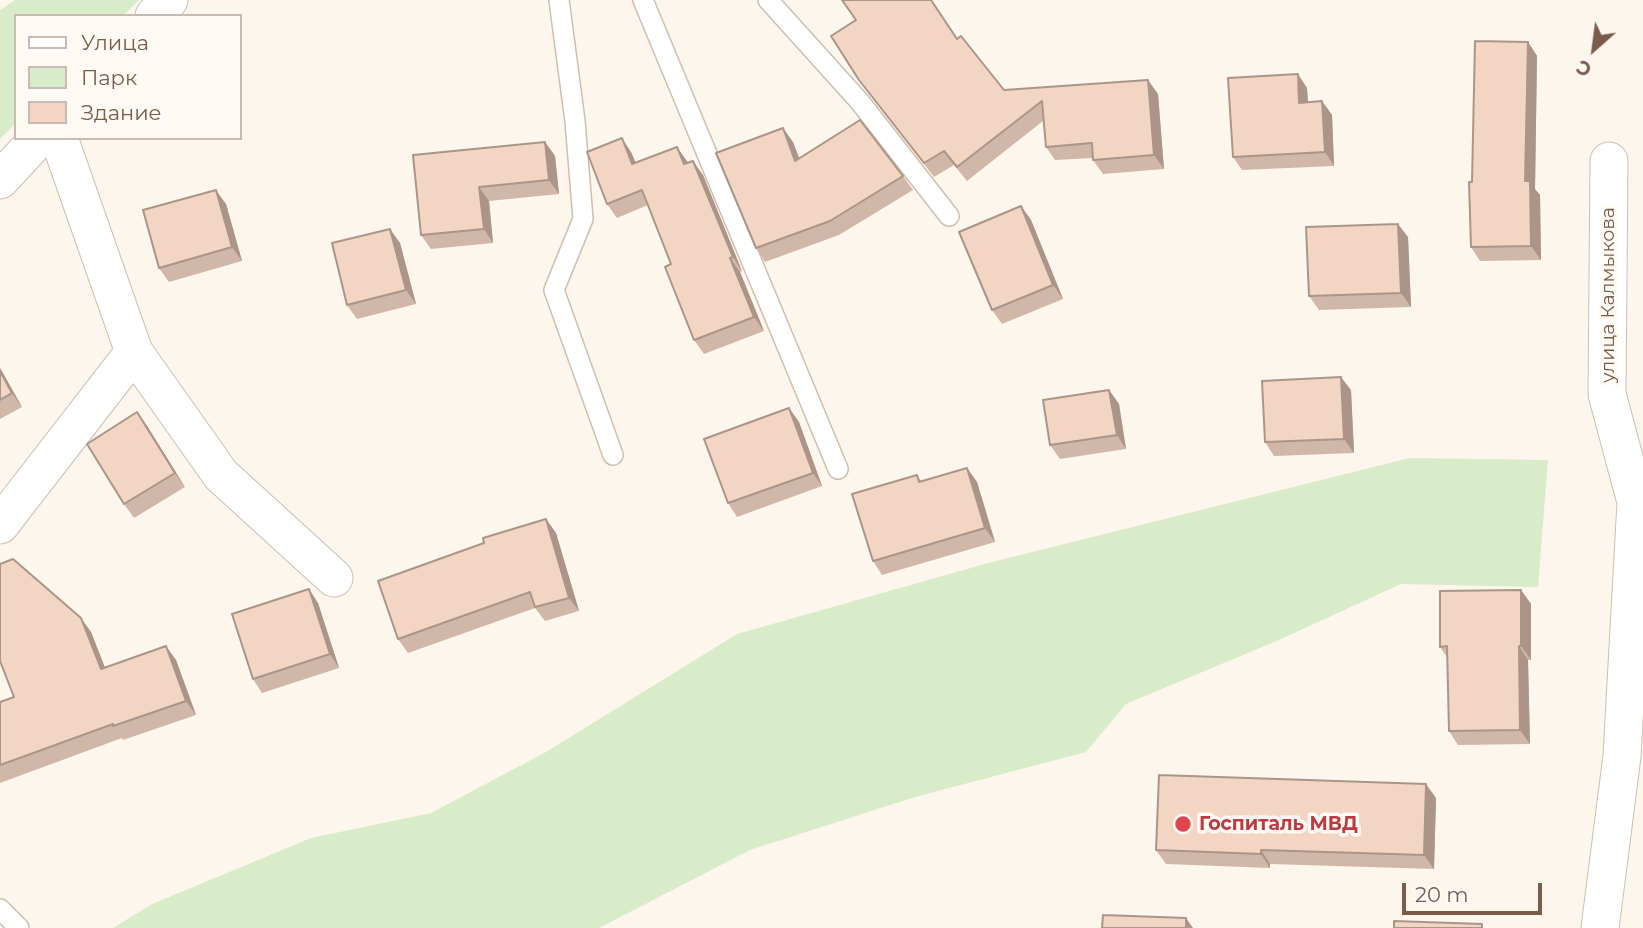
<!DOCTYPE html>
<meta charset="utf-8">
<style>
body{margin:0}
#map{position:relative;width:1643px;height:928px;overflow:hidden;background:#fdf6ec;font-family:Montserrat,sans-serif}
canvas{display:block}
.legend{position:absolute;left:14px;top:14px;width:228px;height:126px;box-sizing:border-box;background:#fffaf3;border:2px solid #cabbb1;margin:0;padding:9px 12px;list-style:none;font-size:21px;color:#7a5c4d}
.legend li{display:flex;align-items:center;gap:14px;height:35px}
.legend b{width:35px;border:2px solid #cabbb1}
.north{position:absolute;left:1559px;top:14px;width:70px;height:70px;-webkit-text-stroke:5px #fffaf3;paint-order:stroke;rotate:208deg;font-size:19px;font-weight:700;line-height:28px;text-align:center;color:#7a5c4d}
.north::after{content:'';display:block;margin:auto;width:24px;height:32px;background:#7a5c4d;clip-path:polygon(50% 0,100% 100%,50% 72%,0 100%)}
.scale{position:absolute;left:1402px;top:883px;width:140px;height:32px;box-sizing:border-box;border:4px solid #7a5c4d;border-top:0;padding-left:9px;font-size:21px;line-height:24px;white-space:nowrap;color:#7a5c4d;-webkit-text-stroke:5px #fffaf3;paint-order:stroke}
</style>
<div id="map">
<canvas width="1643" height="928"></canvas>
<ul class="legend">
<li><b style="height:9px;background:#fff"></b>Улица</li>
<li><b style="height:19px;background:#d8ecc9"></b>Парк</li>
<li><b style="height:19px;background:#f3d5c3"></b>Здание</li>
</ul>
<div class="north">С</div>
<div class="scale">20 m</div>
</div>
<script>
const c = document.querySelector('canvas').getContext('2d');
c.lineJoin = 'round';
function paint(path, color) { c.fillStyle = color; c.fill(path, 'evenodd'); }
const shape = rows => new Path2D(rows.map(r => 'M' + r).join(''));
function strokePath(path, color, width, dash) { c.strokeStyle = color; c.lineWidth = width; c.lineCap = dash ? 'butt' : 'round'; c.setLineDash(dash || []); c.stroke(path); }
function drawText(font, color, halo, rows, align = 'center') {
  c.font = font + ' Montserrat,sans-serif'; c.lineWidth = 7; c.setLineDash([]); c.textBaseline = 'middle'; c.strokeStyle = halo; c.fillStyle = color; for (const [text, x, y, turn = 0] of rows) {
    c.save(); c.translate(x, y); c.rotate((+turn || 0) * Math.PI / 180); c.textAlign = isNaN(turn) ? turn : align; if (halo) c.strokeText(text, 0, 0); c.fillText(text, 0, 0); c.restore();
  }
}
const green = shape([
 [15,0,139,0,123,16,16,16,16,123,0,139,0,10],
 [1410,458,1548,460,1538,587,1401,584,1281,639,1126,704,1086,752,915,797,750,850,599,928,113,928,152,904,311,838,431,813,546,752,737,634,992,562]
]);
const service = shape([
 [559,0,575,121,583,219,554,290,613,455],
 [643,0,838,469],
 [768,0,860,102,949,216],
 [0,909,19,928]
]);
const minor = shape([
 [154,16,169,0],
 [59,138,134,352,221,475,334,578],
 [0,180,39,138],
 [0,525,134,352],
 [1600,928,1622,756,1636,502,1607,394,1609,161]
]);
const wall = shape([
 [957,39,1004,90,1158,94,1164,169,1103,174,1093,160,1093,158,1055,160,1046,147,1043,121,967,181,954,165,934,177,859,80],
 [1528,42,1537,56,1535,189,1540,195,1541,260,1480,261,1471,247,1472,182],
 [1307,88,1308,102,1322,101,1332,115,1334,166,1242,170,1233,157],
 [545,142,555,156,559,194,489,201,493,243,431,249,421,235,413,155],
 [793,142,799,158,903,176,913,190,839,235,765,262,756,248],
 [631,152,636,163,687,161,688,163,703,175,742,271,740,272,764,331,704,354,694,340,671,264,648,205,617,218,607,204],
 [226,204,242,261,169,282,159,268],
 [1021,206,1031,220,1063,299,1002,324,992,310],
 [1408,237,1411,307,1319,310,1309,296],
 [400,243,416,304,357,319,347,305],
 [0,368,22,407,0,419],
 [1109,390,1119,404,1126,449,1060,459,1050,445],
 [1351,390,1354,453,1274,456,1265,442],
 [789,408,799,422,822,486,737,517,728,503],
 [147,426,185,487,134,518,124,504],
 [967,468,977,482,995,542,882,575,873,561,917,475,921,481],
 [546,519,556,533,579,611,545,621,535,608,408,653,398,639,484,543],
 [1521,590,1531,604,1531,660,1528,660,1530,744,1458,745,1449,731,1447,657,1440,647],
 [318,603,339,668,262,693,253,679],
 [91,632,105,668,176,660,196,715,123,740,122,738,0,783,0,702,14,697],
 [1436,798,1434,869,1270,864,1270,868,1166,864,1156,850]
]);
const shadedWall = shape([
 [1528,42,1537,56,1535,189,1540,195,1541,260,1531,246,1525,181],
 [1298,74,1307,88,1309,116,1299,103],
 [1148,80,1158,94,1164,169,1154,155],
 [1322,101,1332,115,1334,166,1325,152],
 [783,128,793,142,805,174,795,161],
 [622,138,631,152,642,178,632,164],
 [545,142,555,156,559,194,549,180],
 [677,147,687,161,694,178,684,164],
 [693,161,703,175,742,271,733,257],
 [479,187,489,201,493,243,484,229],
 [216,190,226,204,242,261,232,247],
 [1021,206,1031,220,1063,299,1053,285],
 [1398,224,1408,237,1411,307,1401,293],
 [390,229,400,243,416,304,406,290],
 [730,258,740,272,764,331,754,317],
 [0,368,22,407,12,393,0,371],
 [1341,377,1351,390,1354,453,1344,439],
 [1109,390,1119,404,1126,449,1117,435],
 [789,408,799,422,822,486,813,473],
 [137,412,147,426,185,487,175,473],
 [967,468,977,482,995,542,985,528],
 [546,519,556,533,579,611,569,598],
 [309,589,318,603,339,668,330,654],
 [1521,590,1531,604,1531,660,1521,646],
 [81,618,91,632,111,683,101,669],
 [166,646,176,660,196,715,186,701],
 [1519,646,1528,660,1530,744,1520,730],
 [1426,784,1436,798,1434,869,1424,855],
 [1261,850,1270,864,1270,868,1261,854],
 [1186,918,1193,928,1186,928]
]);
const building = shape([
 [842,0,931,0,957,39,961,36,1004,90,1148,80,1154,155,1093,160,1092,143,1046,147,1042,101,957,167,944,151,924,163,859,80,831,36,856,20,842,0],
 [1475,41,1528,42,1525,181,1530,181,1531,246,1471,247,1469,182,1472,182,1475,41],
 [1298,74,1299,103,1322,101,1325,152,1233,157,1228,78,1298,74],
 [860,120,903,176,830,221,756,248,716,153,783,128,795,161,860,120],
 [622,138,632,164,677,147,684,164,693,161,733,257,730,258,754,317,694,340,665,267,671,264,642,190,607,204,587,152,622,138],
 [545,142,549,180,479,187,484,229,421,235,413,155,545,142],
 [216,190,232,247,159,268,143,210,216,190],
 [1021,206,1053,285,992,310,959,232,1021,206],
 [1398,224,1401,293,1309,296,1306,227,1398,224],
 [390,229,406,290,347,305,332,243,390,229],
 [0,371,12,393,0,400,0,371],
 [1341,377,1344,439,1265,442,1262,381,1341,377],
 [1109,390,1117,435,1050,445,1043,400,1109,390],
 [789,408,813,473,728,503,704,439,789,408],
 [137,412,175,473,124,504,87,444,137,412],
 [967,468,985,528,873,561,852,494,917,475,919,482,967,468],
 [546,519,569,598,535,607,530,592,398,639,378,581,484,543,483,538,546,519],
 [13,559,81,618,101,669,166,646,186,701,113,726,113,724,0,765,0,702,14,697,0,661,0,564,13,559],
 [309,589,330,654,253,679,232,614,309,589],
 [1521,590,1521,646,1519,646,1520,730,1449,731,1447,646,1440,647,1440,591,1521,590],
 [1159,775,1426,784,1424,855,1261,850,1261,854,1156,850,1159,775],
 [1103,915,1186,918,1186,928,1102,928,1103,915],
 [1394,921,1482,924,1482,928,1394,928,1394,921]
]);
const markers = [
 [1183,824,9,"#e0444e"]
];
const streetNames = [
 ["улица Калмыкова",1608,295,-90]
];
const healthNames = [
 ["Госпиталь МВД",1199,824]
];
paint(green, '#d8ecc9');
strokePath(service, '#d1beb0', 22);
strokePath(minor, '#d1beb0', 39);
strokePath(service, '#fff', 19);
strokePath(minor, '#fff', 37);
paint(wall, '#d1b7a8');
paint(shadedWall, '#aa9588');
paint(building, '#f3d5c3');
strokePath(building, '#aa9588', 2);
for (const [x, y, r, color] of markers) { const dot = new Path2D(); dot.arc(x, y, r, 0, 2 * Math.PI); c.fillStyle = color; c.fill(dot); strokePath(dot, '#fffaf3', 2.5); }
drawText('19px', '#7a5c4d', '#fffaf3', streetNames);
drawText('bold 19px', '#be3a42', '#fffaf3', healthNames, 'left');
</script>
